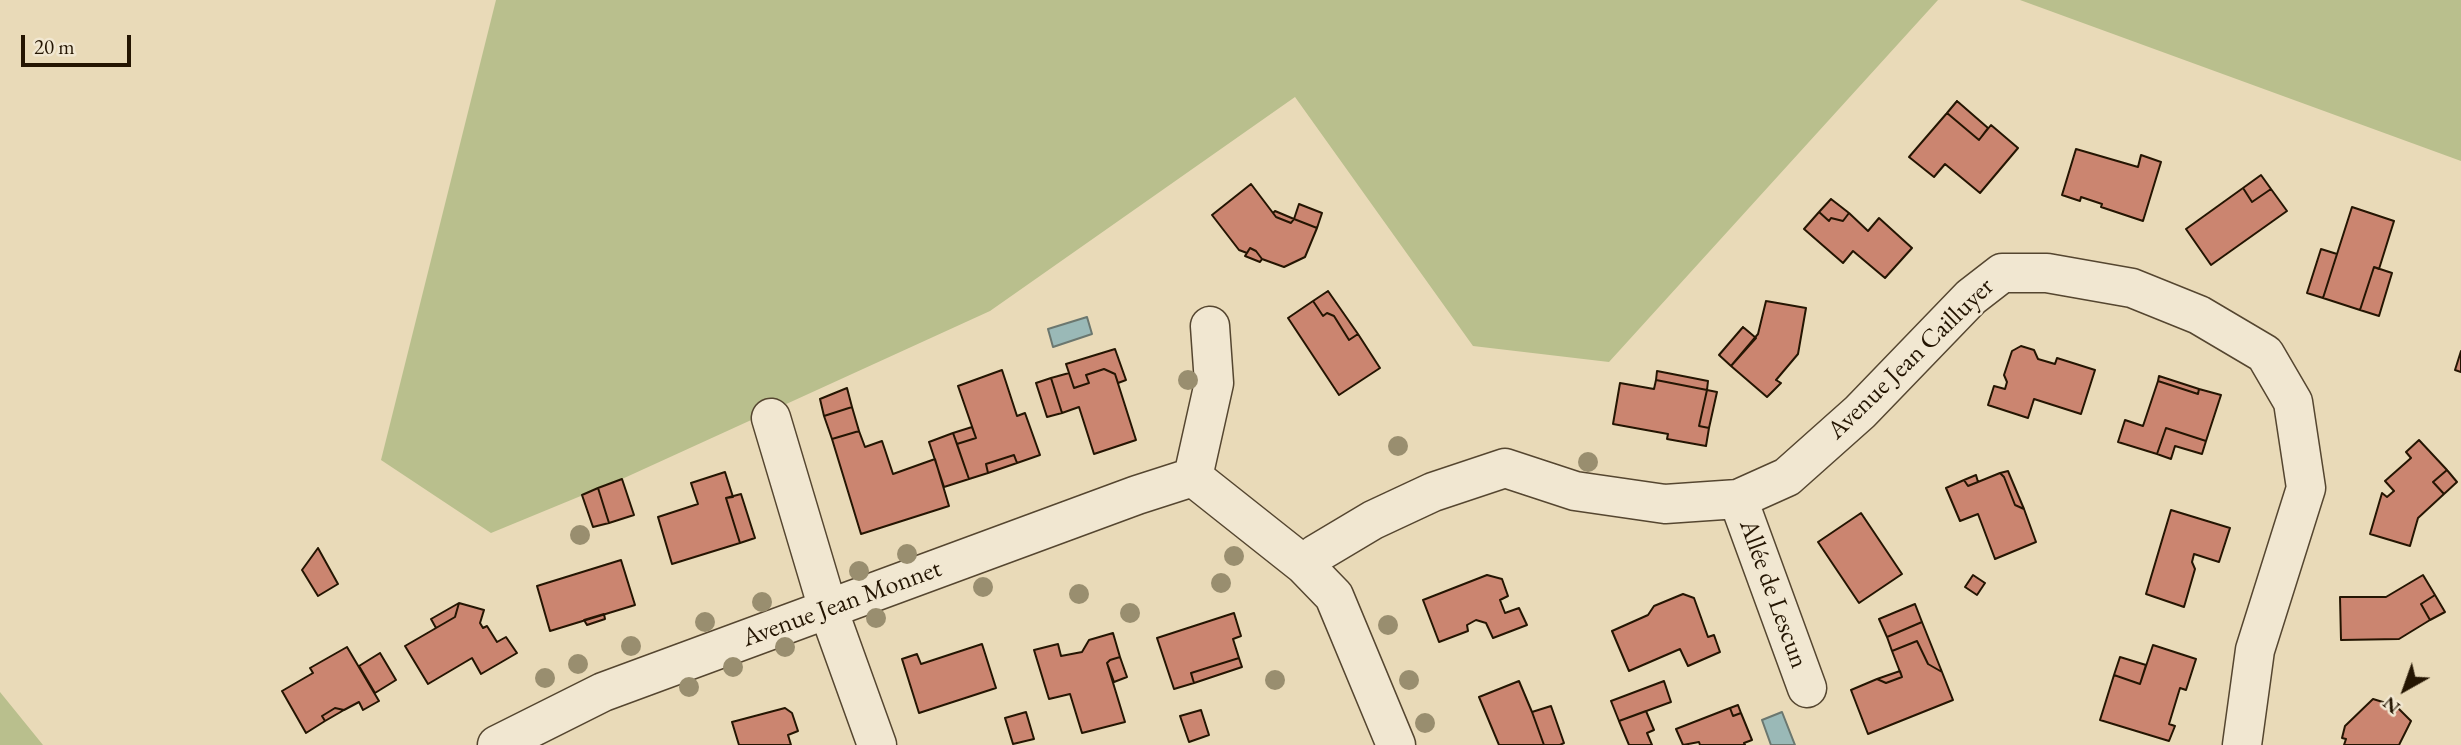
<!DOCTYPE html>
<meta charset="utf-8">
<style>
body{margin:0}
#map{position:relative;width:2461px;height:745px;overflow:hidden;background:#e9dab8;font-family:"EB Garamond",serif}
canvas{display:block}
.north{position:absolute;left:2370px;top:654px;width:70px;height:70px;-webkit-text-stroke:5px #f1e7d1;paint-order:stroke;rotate:220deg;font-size:19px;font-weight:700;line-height:28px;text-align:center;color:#241502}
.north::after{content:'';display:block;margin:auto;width:24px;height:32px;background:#241502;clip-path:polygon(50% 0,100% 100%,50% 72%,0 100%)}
.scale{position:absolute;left:21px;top:35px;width:110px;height:32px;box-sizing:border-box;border:4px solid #241502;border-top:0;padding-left:9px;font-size:21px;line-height:24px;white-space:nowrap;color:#241502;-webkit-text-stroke:5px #f1e7d1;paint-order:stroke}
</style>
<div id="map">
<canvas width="2461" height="745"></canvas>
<div class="north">N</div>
<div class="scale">20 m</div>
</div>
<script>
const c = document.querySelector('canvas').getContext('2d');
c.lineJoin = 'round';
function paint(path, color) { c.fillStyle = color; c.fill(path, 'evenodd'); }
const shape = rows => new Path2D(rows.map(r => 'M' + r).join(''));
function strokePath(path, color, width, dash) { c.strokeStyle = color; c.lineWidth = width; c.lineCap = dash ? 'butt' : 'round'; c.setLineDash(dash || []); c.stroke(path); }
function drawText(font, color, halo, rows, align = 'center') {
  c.font = font + ' "EB Garamond",serif'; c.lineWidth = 5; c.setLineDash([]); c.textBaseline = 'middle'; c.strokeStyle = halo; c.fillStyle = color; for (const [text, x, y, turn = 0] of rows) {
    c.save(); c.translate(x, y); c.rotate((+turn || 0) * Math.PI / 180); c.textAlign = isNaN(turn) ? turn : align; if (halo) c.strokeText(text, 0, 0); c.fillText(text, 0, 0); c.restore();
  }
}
const green = shape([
 [496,0,1938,0,1609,362,1473,346,1295,97,990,311,622,479,491,533,381,460],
 [2021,0,2461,0,2461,161,2020,0],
 [0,692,43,745,0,745]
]);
const water = shape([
 [1087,317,1092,334,1053,347,1048,329,1087,317],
 [1782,712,1795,745,1771,745,1762,720,1782,712]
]);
const building = shape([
 [1957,101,1988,128,1979,140,1947,113,1957,101],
 [1947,113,1979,140,1991,125,2018,148,1980,193,1945,164,1934,177,1909,157,1947,113],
 [2076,149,2138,167,2141,155,2161,162,2143,221,2101,207,2102,204,2081,197,2080,201,2062,195,2076,149],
 [2261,175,2271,189,2252,202,2243,188,2261,175],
 [1251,184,1276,217,1291,223,1294,219,1317,228,1305,257,1284,267,1262,259,1256,251,1250,248,1247,253,1239,250,1212,215,1251,184],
 [2243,188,2252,202,2271,189,2287,211,2211,265,2186,229,2243,188],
 [1831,199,1849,213,1843,221,1831,218,1829,221,1819,212,1831,199],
 [1299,204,1322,213,1317,228,1294,219,1299,204],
 [2352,207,2394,221,2379,269,2374,267,2360,310,2323,298,2352,207],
 [1275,211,1294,219,1291,223,1276,217,1273,213,1275,211],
 [1819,212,1829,221,1831,218,1843,221,1849,213,1868,231,1879,218,1912,248,1885,278,1853,251,1843,263,1804,229,1819,212],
 [1250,248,1256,251,1262,259,1260,262,1245,256,1250,248],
 [2321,249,2337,254,2323,298,2307,293,2321,249],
 [2374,267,2392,273,2379,316,2360,310,2374,267],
 [1328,291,1358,334,1349,340,1334,316,1327,313,1323,316,1313,301,1328,291],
 [1313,301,1323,316,1327,313,1334,316,1349,340,1358,334,1380,368,1339,395,1288,318,1313,301],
 [1766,301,1806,308,1798,354,1776,380,1781,383,1767,397,1731,366,1758,334,1766,301],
 [1743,327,1756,338,1731,366,1719,355,1743,327],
 [2021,346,2034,350,2038,359,2055,364,2057,358,2095,370,2081,414,2034,399,2028,418,1988,405,1994,386,2005,389,2007,382,2004,375,2012,351,2021,346],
 [1115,349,1126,380,1118,383,1115,374,1104,369,1086,375,1089,383,1074,388,1066,364,1115,349],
 [2461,351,2461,372,2455,370,2461,351],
 [1104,369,1115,374,1136,440,1094,454,1079,407,1062,413,1051,378,1069,373,1074,388,1089,383,1086,375,1104,369],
 [1002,370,1017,416,1025,413,1040,455,1017,463,1014,455,986,464,988,473,969,479,957,444,976,438,958,386,1002,370],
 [1657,371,1708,381,1707,390,1656,380,1657,371],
 [2159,376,2199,389,2198,394,2158,381,2159,376],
 [1051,378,1062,413,1047,417,1036,383,1051,378],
 [1656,380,1707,390,1699,426,1709,428,1706,446,1667,439,1668,434,1613,424,1620,383,1654,389,1656,380],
 [2158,381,2198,394,2199,389,2221,395,2206,441,2166,428,2157,454,2118,442,2125,420,2143,426,2158,381],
 [847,388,852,407,824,416,820,399,847,388],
 [1707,390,1717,392,1709,428,1699,426,1707,390],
 [852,407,859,431,832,439,824,416,852,407],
 [972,427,976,438,957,444,953,433,972,427],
 [2166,428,2206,441,2202,454,2175,446,2171,459,2157,454,2166,428],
 [859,431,865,447,882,441,893,474,935,459,949,506,861,534,832,439,859,431],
 [953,433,969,479,944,487,929,442,953,433],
 [2419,440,2447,470,2433,482,2444,494,2418,518,2410,546,2370,534,2382,493,2387,497,2394,491,2385,481,2411,458,2406,452,2419,440],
 [1014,455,1017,463,988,473,986,464,1014,455],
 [2447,470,2457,482,2444,494,2433,482,2447,470],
 [2008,471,2024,509,2015,505,2004,477,2000,473,2008,471],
 [725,472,733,497,726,498,740,543,672,564,658,517,698,504,691,483,725,472],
 [2000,473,2004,477,2015,505,2024,509,2036,542,1995,559,1978,514,1960,521,1946,488,1964,480,1968,486,2000,473],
 [1976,475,1978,482,1968,486,1964,480,1976,475],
 [622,479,634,515,609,523,598,488,622,479],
 [598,488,609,523,593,527,582,495,598,488],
 [741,494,755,538,740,543,726,498,741,494],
 [2171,510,2230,528,2219,562,2194,554,2192,562,2195,569,2184,607,2146,594,2171,510],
 [1861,513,1902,574,1859,603,1818,542,1861,513],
 [318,548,338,584,318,596,302,570,318,548],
 [621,560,635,605,550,631,537,586,621,560],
 [1487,575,1502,579,1508,596,1500,600,1505,613,1519,608,1527,625,1493,638,1486,623,1476,620,1467,625,1468,631,1439,642,1423,600,1487,575],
 [1973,575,1985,583,1977,595,1965,587,1973,575],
 [2423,575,2435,595,2421,604,2430,620,2399,639,2341,640,2340,597,2386,597,2423,575],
 [1683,594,1694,598,1708,637,1714,635,1720,652,1688,666,1680,649,1629,671,1612,631,1648,615,1654,606,1683,594],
 [2435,595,2445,612,2430,620,2421,604,2435,595],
 [459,603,484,610,480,623,483,628,487,626,497,642,506,637,517,653,481,674,472,658,428,684,405,646,455,617,459,603],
 [459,603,455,617,436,628,431,619,459,603],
 [1915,604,1922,622,1887,637,1879,619,1915,604],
 [1234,613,1241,636,1233,639,1239,658,1191,673,1194,683,1174,689,1157,638,1234,613],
 [604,614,605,619,587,625,584,620,604,614],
 [1922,622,1942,672,1928,664,1917,641,1892,651,1887,637,1922,622],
 [1113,633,1120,657,1110,660,1107,663,1125,722,1082,733,1070,694,1049,699,1034,650,1058,644,1061,656,1082,652,1089,640,1113,633],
 [1917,641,1928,664,1942,672,1953,700,1868,734,1851,690,1877,679,1886,683,1902,677,1892,651,1917,641],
 [982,644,996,688,919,713,902,659,917,654,921,664,982,644],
 [2153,645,2196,659,2186,690,2180,688,2169,724,2175,726,2169,741,2100,720,2114,675,2140,684,2153,645],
 [347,647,379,701,363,710,359,702,344,710,335,708,322,716,325,721,306,733,282,691,313,673,310,668,347,647],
 [380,653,396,680,375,693,359,666,380,653],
 [1120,657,1127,677,1114,682,1107,663,1110,660,1120,657],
 [2120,657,2146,665,2140,684,2114,675,2120,657],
 [1239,658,1242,667,1194,683,1191,673,1239,658],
 [1900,671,1902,677,1886,683,1877,679,1900,671],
 [1519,681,1532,712,1544,745,1499,745,1479,697,1519,681],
 [1664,681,1671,702,1619,721,1611,701,1664,681],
 [2373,699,2396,706,2411,721,2399,745,2344,745,2346,739,2342,738,2345,726,2373,699],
 [1738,705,1741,713,1733,716,1730,708,1738,705],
 [1551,706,1564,743,1560,745,1544,745,1532,712,1551,706],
 [335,708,344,710,325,721,322,716,335,708],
 [785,708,792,713,798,731,788,735,791,745,739,745,732,722,785,708],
 [1730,708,1733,716,1741,713,1752,740,1744,743,1745,745,1700,745,1699,742,1683,745,1676,729,1730,708],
 [1201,710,1209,735,1189,742,1180,716,1201,710],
 [1646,711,1654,730,1647,733,1652,745,1629,745,1619,721,1646,711],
 [1026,712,1034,739,1013,744,1005,718,1026,712]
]);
const street = shape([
 [771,418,828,609,877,745],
 [1193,477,1304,565,1334,596,1396,745],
 [1193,477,1214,383,1210,326],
 [1738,499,1807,688],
 [1304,565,1316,554,1373,520,1433,492,1505,468,1575,491,1665,504,1738,499,1787,477,1860,412,1971,297,2002,273,2047,273,2132,288,2199,315,2265,354,2293,402,2306,488,2255,650,2242,745],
 [497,745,603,692,1137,495,1193,477]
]);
const trees = [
 [1188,380],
 [1398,446],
 [1588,462],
 [580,535],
 [907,554],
 [1234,556],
 [859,571],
 [1221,583],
 [983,587],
 [1079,594],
 [762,602],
 [1130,613],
 [876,618],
 [705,622],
 [1388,625],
 [631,646],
 [785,647],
 [578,664],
 [733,667],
 [545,678],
 [1275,680],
 [1409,680],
 [689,687],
 [1425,723]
];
const streetNames = [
 ["Avenue Jean Cailluyer",1911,359,-44],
 ["Allée de Lescun",1773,594,70],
 ["Avenue Jean Monnet",842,604,-20]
];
paint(green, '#b9bf8d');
paint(water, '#9ab9b7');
strokePath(water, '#6b776f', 2);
paint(building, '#cb8570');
strokePath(building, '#241502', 2);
strokePath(street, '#554630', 41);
strokePath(street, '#f1e7d1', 38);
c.fillStyle = '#998e6f';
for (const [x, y] of trees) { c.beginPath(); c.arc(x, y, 10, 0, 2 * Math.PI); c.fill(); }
drawText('26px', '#241502', '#f1e7d1', streetNames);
</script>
